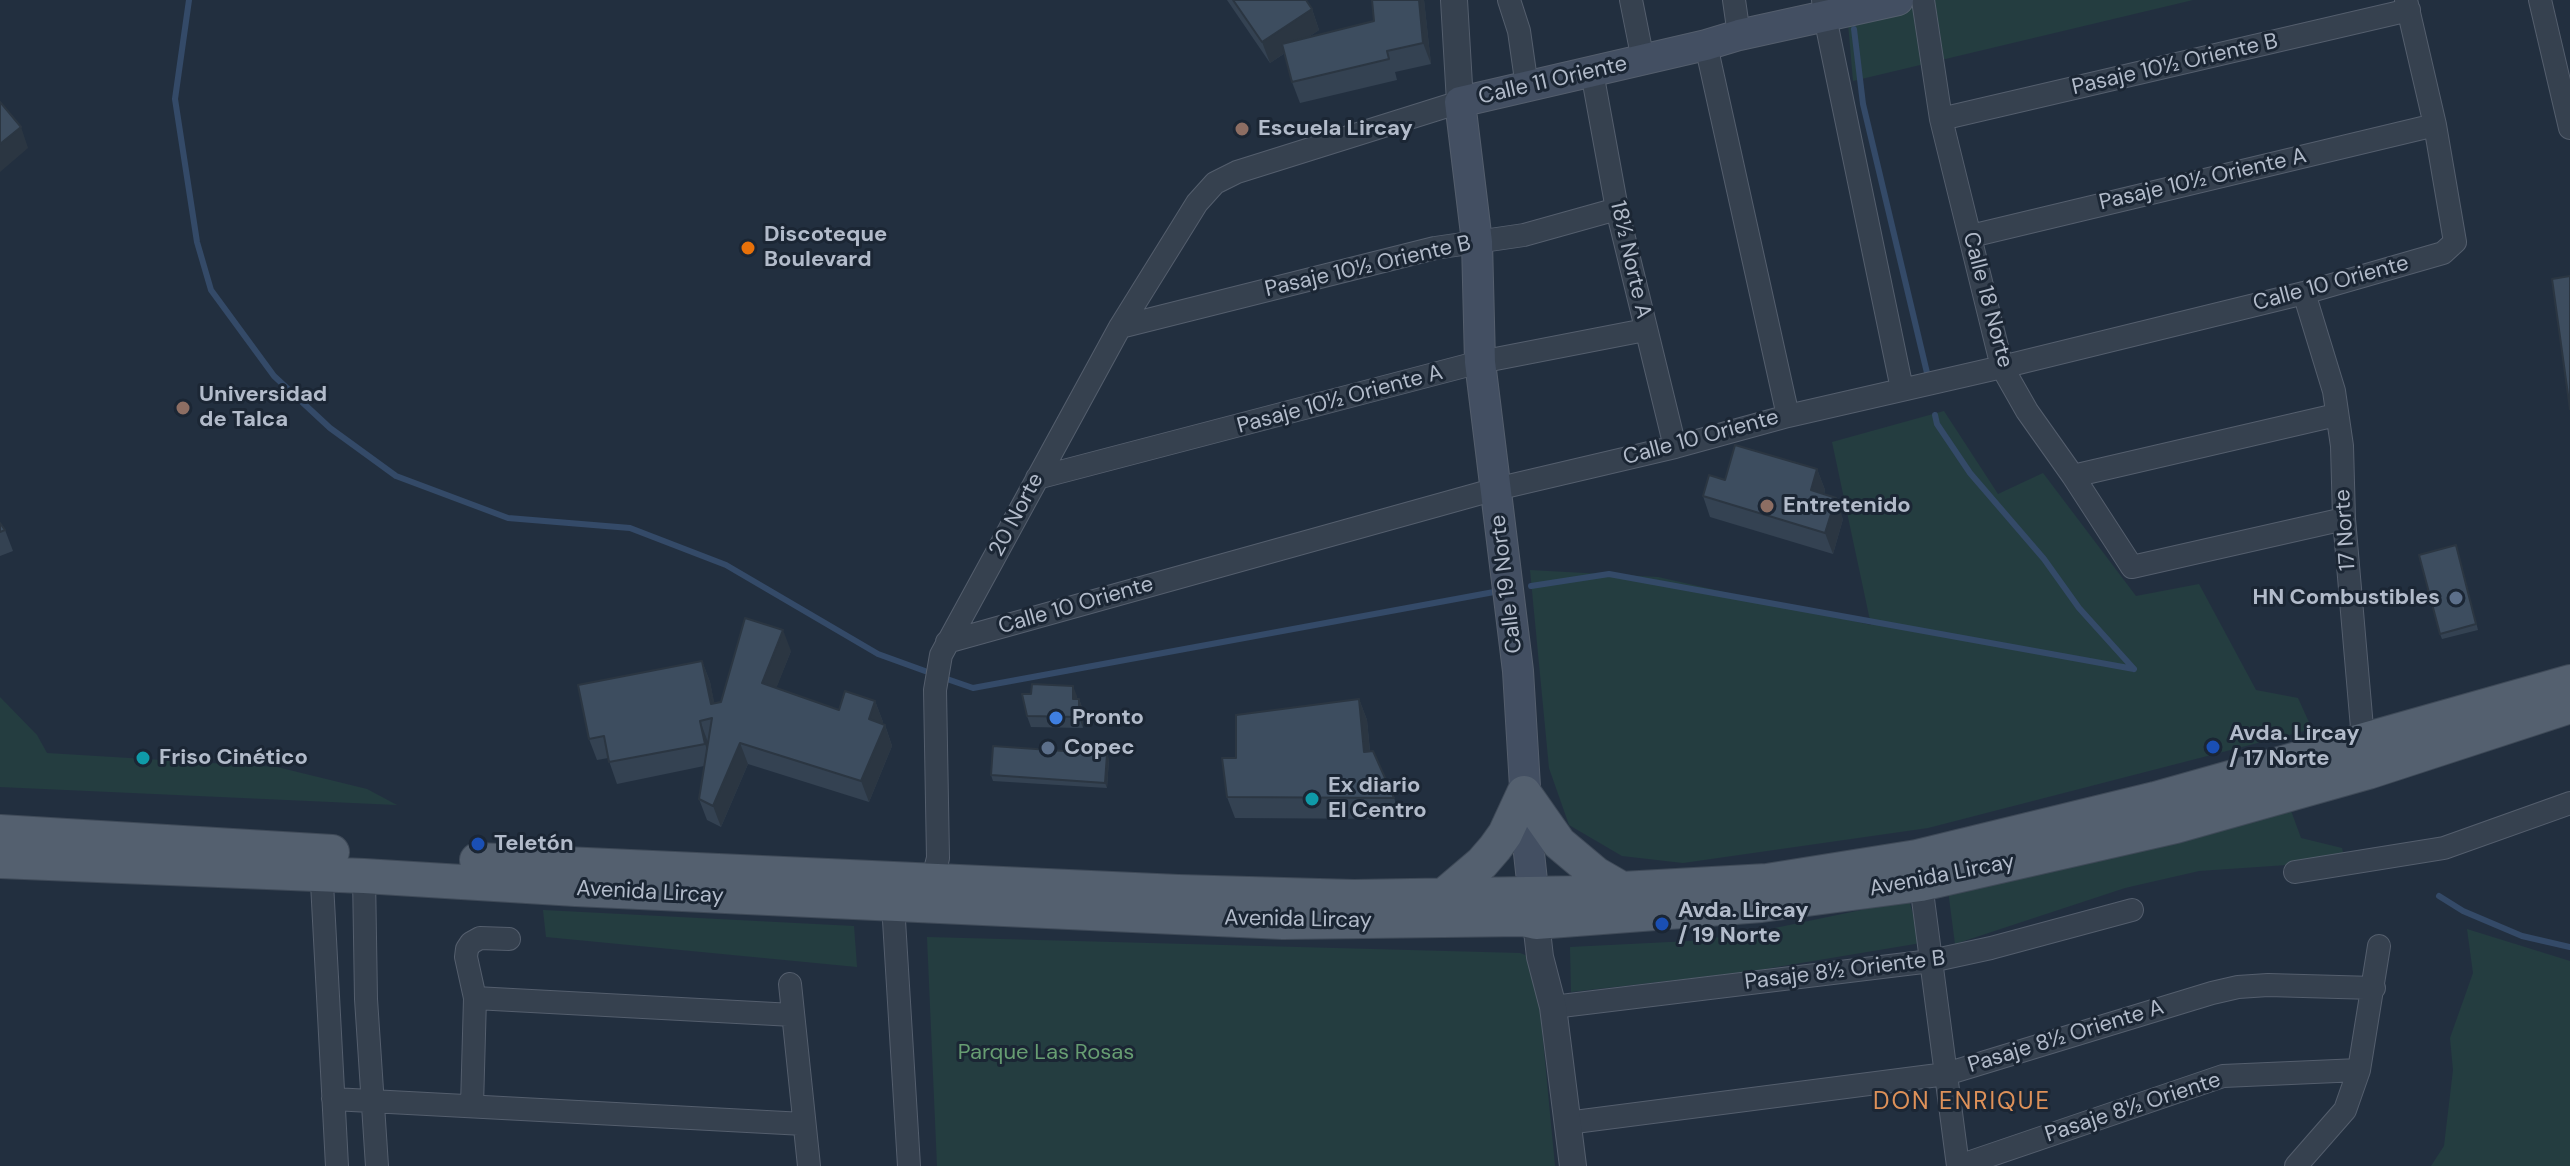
<!DOCTYPE html>
<meta charset="utf-8">
<style>
body{margin:0}
canvas{display:block;background:#222f3f}
</style>
<canvas width="2570" height="1166"></canvas>
<script>
const c = document.querySelector('canvas').getContext('2d');
c.lineJoin = 'round';
function paint(path, color) { c.fillStyle = color; c.fill(path, 'evenodd'); }
const shape = rows => new Path2D(rows.map(r => 'M' + r).join(''));
function strokePath(path, color, width, dash) { c.strokeStyle = color; c.lineWidth = width; c.lineCap = dash ? 'butt' : 'round'; c.setLineDash(dash || []); c.stroke(path); }
function drawText(font, color, halo, rows, align = 'center') {
  c.font = font + ' "DM Sans",sans-serif'; c.lineWidth = 6; c.setLineDash([]); c.textBaseline = 'middle'; c.strokeStyle = halo; c.fillStyle = color; for (const [text, x, y, turn = 0] of rows) {
    c.save(); c.translate(x, y); c.rotate((+turn || 0) * Math.PI / 180); c.textAlign = isNaN(turn) ? turn : align; if (halo) c.strokeText(text, 0, 0); c.fillText(text, 0, 0); c.restore();
  }
}
const green = shape([
 [1846,0,2193,0,1853,81],
 [1944,411,1998,494,2043,473,2136,596,2199,584,2256,690,2298,698,2312,729,1928,828,1683,863,1622,856,1569,825,1549,768,1530,570,1658,577,1871,625,1832,442],
 [0,697,37,735,47,753,277,767,367,789,397,805,0,787],
 [2290,808,2301,838,2342,848,2345,861,2199,871,2125,888,1955,944,1948,890],
 [1909,900,1921,943,1747,972,1571,992,1570,947,1690,941,1751,933],
 [543,910,854,926,857,967,546,937],
 [2467,929,2570,961,2570,1166,2431,1166,2444,1146,2453,1070,2450,1038,2473,973],
 [927,937,1520,953,1533,958,1536,967,1555,1166,937,1166]
]);
const stream = shape([
 [189,0,175,99,197,242,211,290,274,376,330,428,396,476,508,518,630,528,726,565,878,654,925,671],
 [1854,29,1863,104,1928,377],
 [1935,415,1937,424,1970,473,2044,559,2079,608,2134,669],
 [1531,586,1609,574,2134,669],
 [947,679,973,688,1494,592],
 [2439,896,2463,911,2522,936,2570,947]
]);
const minor = shape([
 [1509,0,1519,31,1527,87],
 [1631,0,1643,60],
 [1734,0,1739,35],
 [1823,0,1825,17,1902,389],
 [1923,0,1941,119,2002,367,2027,411,2073,476,2132,567,2344,519],
 [2540,0,2570,128],
 [1706,45,1788,416],
 [1592,72,1617,209,1675,447],
 [1941,119,2409,10],
 [1971,236,2435,125],
 [2304,293,2334,391,2342,446,2344,519,2364,751],
 [1120,327,1435,248,1524,235,1617,209],
 [2073,476,2336,415],
 [1037,478,1480,362,1645,330],
 [947,642,1496,489,1675,447,1788,416,2002,367,2304,293,2443,253,2455,242,2435,125,2406,0],
 [321,864,337,1166],
 [2295,872,2444,848,2570,803],
 [364,876,366,999,377,1166],
 [932,882,938,858,935,690,941,655,1120,327,1197,203,1215,183,1237,172,1460,102],
 [1921,884,1958,1166],
 [893,904,909,1166],
 [790,984,809,1166],
 [475,998,793,1015],
 [1553,1007,1931,961,1991,948,2132,910],
 [333,1099,804,1124],
 [472,1106,475,998,466,957,467,949,471,943,480,938,509,939],
 [1567,1123,1946,1074,2212,993,2238,987,2268,985,2374,988],
 [1959,1166,2223,1076,2359,1070],
 [2296,1166,2345,1110,2359,1070,2379,946]
]);
const tertiary = shape([
 [1454,0,1460,102],
 [1536,922,1540,957,1553,1007,1573,1166]
]);
const secondary = shape([
 [1536,918,1529,853,1518,671,1480,362,1477,242,1460,102,1706,45,1739,35,1898,0]
]);
const primary = shape([
 [1524,793,1559,843,1596,874,1622,889],
 [0,832,332,852],
 [477,860,1178,892,1354,897,1585,893,1622,889,1767,881,1917,857,2155,799,2570,682],
 [0,861,364,876,576,889,1283,922,1523,919,1536,922,1761,905,1921,884,2176,826,2368,772,2570,706],
 [1442,897,1482,863,1495,848,1505,834,1524,793]
]);
const wall = shape([
 [1227,0,1306,0,1312,9,1319,30,1307,38,1374,21,1372,0,1424,0,1431,64,1395,72,1397,80,1300,103,1292,82,1285,53,1270,63],
 [1817,469,1825,490,1824,494,1843,519,1833,554,1710,517,1703,496,1725,480],
 [0,523,5,530,13,551,0,556],
 [2458,551,2478,630,2442,639,2440,634],
 [791,651,776,688,839,710,875,701,883,722,882,724,885,725,892,746,869,802,748,764,721,827,707,820,699,799,704,766,617,784,608,758,597,760,589,739,702,661,710,682,714,703,721,702],
 [1077,696,1077,699,1079,699,1083,710,1083,728,1031,727,1027,716],
 [1359,699,1367,720,1370,751,1394,798,1401,819,1235,818,1227,797,1236,758],
 [1109,759,1107,788,993,781,991,775]
]);
const shadedWall = shape([
 [1419,0,1424,0,1431,64,1423,43],
 [1312,9,1319,30,1270,63,1262,42],
 [21,127,28,148,0,172,0,144],
 [1817,469,1825,490,1819,511,1811,490],
 [1836,498,1843,519,1833,554,1825,533],
 [783,630,791,651,770,704,762,683],
 [702,661,710,682,719,725,711,704],
 [1073,686,1077,696,1077,710,1073,699],
 [1079,699,1083,710,1083,728,1079,717],
 [1359,699,1367,720,1372,773,1364,752],
 [875,701,883,722,877,740,869,719],
 [700,721,708,742,712,765,705,744],
 [885,725,892,746,869,802,861,781],
 [740,743,748,764,721,827,713,806],
 [1107,754,1109,759,1107,788,1105,783]
]);
const building = shape([
 [1233,0,1306,0,1312,9,1262,42,1233,0],
 [1372,0,1419,0,1423,43,1387,51,1389,59,1292,82,1282,44,1374,21,1372,0],
 [0,102,21,127,0,144,0,102],
 [2570,276,2570,409,2552,279,2570,276],
 [1735,445,1817,469,1811,490,1836,498,1825,533,1703,496,1709,475,1725,480,1735,445],
 [0,523,5,530,0,532,0,523],
 [2456,545,2476,624,2440,634,2419,555,2456,545],
 [745,618,783,630,762,683,839,710,845,691,875,701,869,719,885,725,861,781,740,743,713,806,699,799,712,718,700,721,705,744,609,762,604,736,589,739,578,685,702,661,711,704,721,702,745,618],
 [1032,684,1073,686,1073,699,1079,699,1079,717,1027,716,1022,694,1031,694,1032,684],
 [1359,699,1364,752,1373,751,1394,798,1227,797,1222,758,1236,758,1236,715,1359,699],
 [993,746,1107,754,1105,783,991,775,993,746]
]);
const markers = [
 [1242,129,8,"#8d6e63"],
 [748,248,8,"#e8710a"],
 [183,408,8,"#8d6e63"],
 [1767,506,8,"#8d6e63"],
 [2456,598,8,"#5c6f8a"],
 [1056,718,8,"#3f7fe0"],
 [2213,747,8,"#1a4fb4"],
 [1048,748,8,"#5c6f8a"],
 [143,758,8,"#0f9aa8"],
 [1312,799,8,"#0f9aa8"],
 [478,844,8,"#1a4fb4"],
 [1662,924,8,"#1a4fb4"]
];
const streetNames = [
 ["Pasaje 10½ Oriente B",2175,65,-13],
 ["Calle 11 Oriente",1553,81,-13],
 ["Pasaje 10½ Oriente A",2203,180,-13],
 ["18½ Norte A",1630,260,77],
 ["Pasaje 10½ Oriente B",1368,267,-13],
 ["Calle 10 Oriente",2331,284,-15],
 ["Calle 18 Norte",1987,300,75],
 ["Pasaje 10½ Oriente A",1340,400,-15],
 ["Calle 10 Oriente",1701,438,-15],
 ["20 Norte",1017,515,-62],
 ["17 Norte",2346,530,-94],
 ["Calle 19 Norte",1507,584,-97],
 ["Calle 10 Oriente",1076,606,-16],
 ["Avenida Lircay",1942,876,-11],
 ["Avenida Lircay",650,893,3],
 ["Avenida Lircay",1298,920,1],
 ["Pasaje 8½ Oriente B",1845,971,-7],
 ["Pasaje 8½ Oriente A",2066,1037,-17],
 ["Pasaje 8½ Oriente",2133,1108,-18]
];
const poiNames = [
 ["Escuela Lircay",1258,129],
 ["Discoteque",764,235],
 ["Boulevard",764,260],
 ["Universidad",199,395],
 ["de Talca",199,420],
 ["Entretenido",1783,506],
 ["HN Combustibles",2440,598,"right"],
 ["Pronto",1072,718],
 ["Avda. Lircay",2229,734],
 ["/ 17 Norte",2229,759],
 ["Copec",1064,748],
 ["Friso Cinético",159,758],
 ["Ex diario",1328,786],
 ["El Centro",1328,811],
 ["Teletón",494,844],
 ["Avda. Lircay",1678,911],
 ["/ 19 Norte",1678,936]
];
const parkNames = [
 ["Parque Las Rosas",1046,1053]
];
const neighbourhoodNames = [
 ["DON ENRIQUE",1962,1103]
];
paint(green, '#243d40');
strokePath(stream, '#344a68', 6);
strokePath(minor, '#545e6d', 24);
strokePath(tertiary, '#545e6d', 28);
strokePath(secondary, '#545e6d', 32);
strokePath(primary, '#3f4a58', 36);
strokePath(minor, '#36414f', 22);
strokePath(tertiary, '#36414f', 26);
strokePath(secondary, '#434f62', 30);
strokePath(primary, '#54606f', 34);
paint(wall, '#344252');
paint(shadedWall, '#2b3642');
paint(building, '#3d4d5f');
strokePath(building, '#2b3642', 2);
for (const [x, y, r, color] of markers) { const dot = new Path2D(); dot.arc(x, y, r, 0, 2 * Math.PI); c.fillStyle = color; c.fill(dot); strokePath(dot, '#1b2634', 3); }
drawText('22px', '#b2bbca', '#1b2634', streetNames);
drawText('bold 22px', '#b2bbca', '#1b2634', poiNames, 'left');
drawText('22px', '#679d72', '#1b2634', parkNames);
c.letterSpacing = '2px';
drawText('24px', '#de9159', '#1b2634', neighbourhoodNames);
c.letterSpacing = '0px';
</script>
